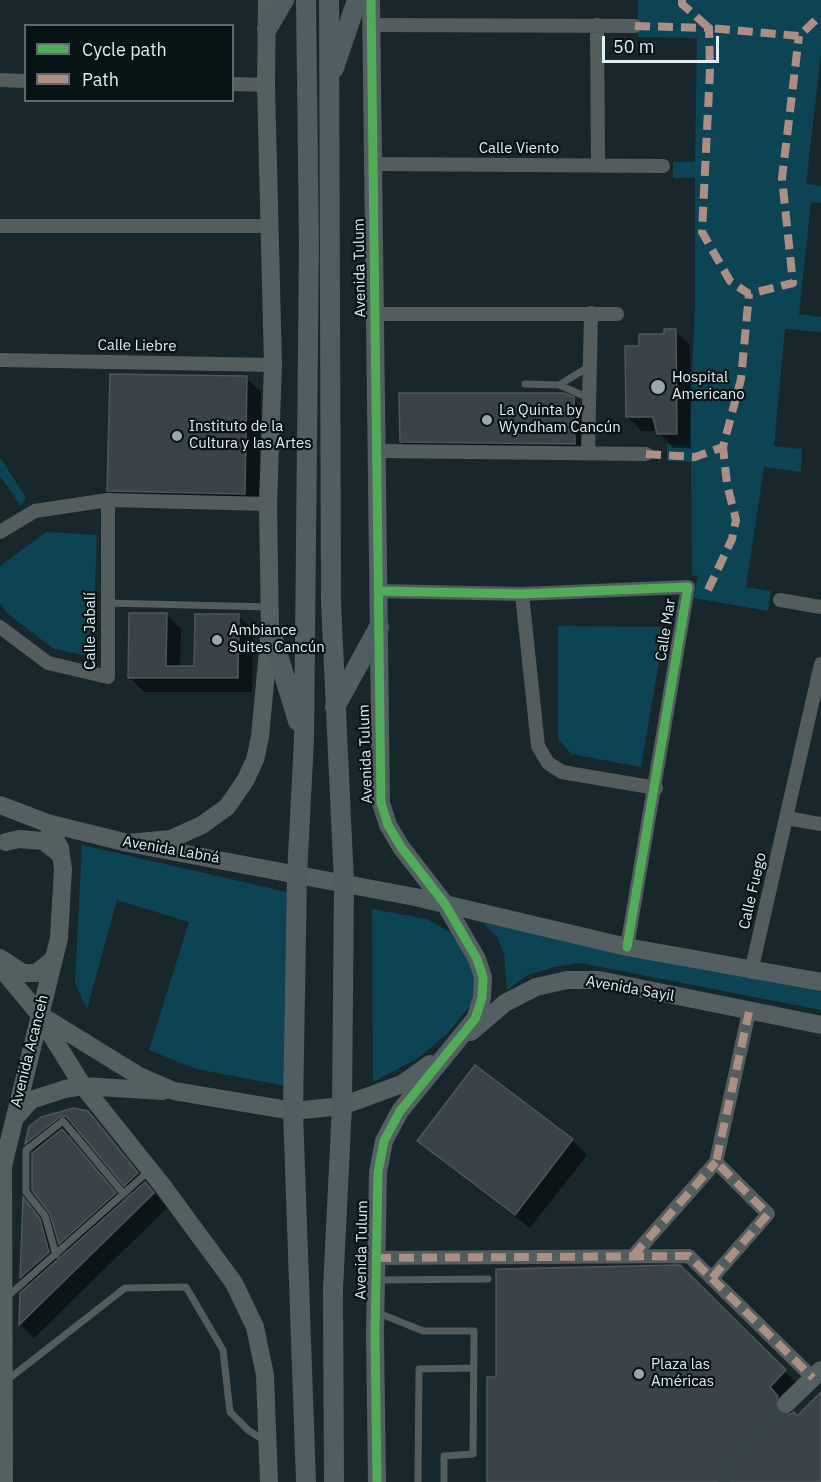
<!DOCTYPE html>
<meta charset="utf-8">
<style>
body{margin:0}
#map{position:relative;width:821px;height:1482px;overflow:hidden;background:#18272b;font-family:"IBM Plex Sans",sans-serif}
canvas{display:block}
.legend{position:absolute;left:24px;top:24px;width:210px;height:78px;box-sizing:border-box;background:#071215;border:2px solid #5d6a6e;margin:0;padding:8px 10px;list-style:none;font-size:18px;color:#deeef3}
.legend li{display:flex;align-items:center;gap:12px;height:30px}
.legend b{width:30px;border:2px solid #5d6a6e}
.scale{position:absolute;left:602px;top:36px;width:117px;height:27px;box-sizing:border-box;border:3px solid #deeef3;border-top:0;padding-left:8px;font-size:18px;line-height:21px;white-space:nowrap;color:#deeef3;-webkit-text-stroke:4px #071215;paint-order:stroke}
</style>
<div id="map">
<canvas width="821" height="1482"></canvas>
<ul class="legend">
<li><b style="height:8px;background:#51ab58"></b>Cycle path</li>
<li><b style="height:8px;background:#ac8f84"></b>Path</li>
</ul>
<div class="scale">50 m</div>
</div>
<script>
const c = document.querySelector('canvas').getContext('2d');
c.lineJoin = 'round';
function paint(path, color) { c.fillStyle = color; c.fill(path, 'evenodd'); }
const shape = rows => new Path2D(rows.map(r => 'M' + r).join(''));
function strokePath(path, color, width, dash) { c.strokeStyle = color; c.lineWidth = width; c.lineCap = dash ? 'butt' : 'round'; c.setLineDash(dash || []); c.stroke(path); }
function drawText(font, color, halo, rows, align = 'center') {
  c.font = font + ' "IBM Plex Sans",sans-serif'; c.lineWidth = 4.5; c.setLineDash([]); c.textBaseline = 'middle'; c.strokeStyle = halo; c.fillStyle = color; for (const [text, x, y, turn = 0] of rows) {
    c.save(); c.translate(x, y); c.rotate((+turn || 0) * Math.PI / 180); c.textAlign = isNaN(turn) ? turn : align; if (halo) c.strokeText(text, 0, 0); c.fillText(text, 0, 0); c.restore();
  }
}
const green = shape([
 [638,0,821,0,821,53,806,184,821,186,821,203,811,202,799,314,821,317,821,332,785,329,774,446,802,449,801,472,764,467,746,587,771,591,768,611,694,598,698,575,692,576,691,462,667,461,667,444,689,445,695,306,695,178,673,178,673,162,695,162,697,38,638,37],
 [0,457,26,498,21,506,0,476],
 [46,532,97,535,92,657,54,649,8,614,0,603,0,566],
 [558,626,665,627,641,767,571,754,558,739],
 [82,845,287,892,286,1086,196,1069,149,1050,189,922,117,900,87,1009,75,983],
 [372,909,427,919,451,933,470,957,475,986,474,1001,447,1034,417,1059,373,1082],
 [483,923,821,990,821,1010,580,963,554,967,528,975,507,990,504,953,497,937]
]);
const shadow = shape([
 [675,331,690,345,691,448,673,448,658,431,642,431,627,417,641,348],
 [246,378,261,392,259,508,123,505,109,490],
 [573,399,588,414,589,458,416,456,401,442],
 [166,614,181,629,180,668,196,668,238,615,253,630,252,692,144,692,129,677],
 [476,1067,572,1140,587,1155,530,1228,434,1155,419,1141],
 [59,1111,87,1112,167,1208,34,1338,20,1324,21,1294,30,1286,22,1277,24,1201,54,1235,61,1259,69,1252,60,1243,35,1152,27,1143,31,1127,42,1118],
 [79,1130,134,1194,124,1203,67,1136],
 [54,1246,56,1248,35,1266,35,1262],
 [679,1267,802,1388,786,1404,798,1418,821,1394,821,1482,488,1482,497,1379]
]);
const building = shape([
 [664,329,676,329,677,434,657,434,653,417,626,417,625,346,639,346,639,334,664,334,664,329],
 [110,374,247,376,245,494,107,491,110,374],
 [399,393,563,393,574,397,575,444,400,442,399,393],
 [129,613,167,613,166,666,194,666,195,614,239,614,238,678,128,678,129,613],
 [475,1065,573,1139,515,1215,417,1141,475,1065],
 [74,1108,88,1111,138,1173,124,1186,66,1116,60,1117,25,1144,29,1126,41,1117,74,1108],
 [62,1129,116,1193,59,1244,50,1214,32,1190,32,1153,62,1129],
 [145,1182,154,1193,19,1325,20,1293,145,1182],
 [23,1197,40,1219,49,1252,20,1278,23,1197],
 [680,1265,786,1370,770,1387,778,1396,775,1406,778,1412,788,1415,794,1412,797,1416,821,1392,821,1482,487,1482,487,1377,496,1377,496,1269,680,1265]
]);
const secondaryTunnel = shape([
 [721,1482,729,1461,786,1404]
]);
const lane = shape([
 [525,384,559,385,589,398],
 [559,385,590,366],
 [107,603,270,607],
 [56,1255,45,1216,26,1192,26,1150,63,1121,123,1193],
 [376,1280,488,1279],
 [7,1297,149,1171],
 [376,1312,423,1331,474,1331,473,1454,444,1456,444,1482],
 [6,1381,125,1288,186,1287,223,1350,230,1412,248,1430,265,1441],
 [418,1482,419,1369,474,1368]
]);
const street = shape([
 [371,25,635,26],
 [597,25,598,165],
 [0,80,26,81],
 [232,84,266,85],
 [374,164,663,166],
 [0,226,270,226],
 [375,314,617,314],
 [0,360,273,365],
 [379,451,646,454],
 [588,453,591,313],
 [0,532,35,511,108,500,268,504],
 [379,591,522,594,688,587,627,947],
 [522,594,538,746,548,763,562,772,656,788],
 [780,600,821,607],
 [0,627,48,663,108,677,108,500],
 [786,818,821,824],
 [751,972,821,664],
 [633,1256,716,1162],
 [376,1258,689,1256,813,1378],
 [712,1278,768,1214,716,1162,749,1012]
]);
const secondary = shape([
 [371,0,381,803,388,825,401,847,445,904,477,959,483,977,482,998,475,1019,400,1111,384,1141,378,1172,375,1333,377,1482],
 [0,805,47,823,128,843,415,897,627,947,821,982],
 [6,842,19,839,43,841,61,855],
 [128,843,171,839,202,825,227,807,245,781,255,760,260,737,270,629,268,504,273,365,266,85,267,0],
 [0,958,23,973,36,973,54,959],
 [0,967,40,1015,139,1076,174,1091,293,1111,342,1106,402,1084,430,1064],
 [40,1017,83,1086,162,1185,234,1283,255,1327,265,1375,269,1482],
 [471,1032,505,1003,536,987,567,980,599,980,821,1025],
 [15,1118,31,1100,65,1089,83,1086,163,1091],
 [786,1404,821,1370],
 [4,1482,3,1166,59,938,63,869,60,848,47,823]
]);
const primary = shape([
 [306,0,309,246,304,739,297,876,293,1111,306,1482],
 [329,0,331,602,344,883,342,1106,333,1289,334,1482],
 [267,29,284,0],
 [334,68,357,0],
 [270,629,298,721],
 [335,707,379,627]
]);
const quiet = shape([
 [682,0,682,4,709,28,799,36,821,15],
 [635,26,709,28,710,70,702,232,730,281,749,294,793,283,782,178,799,36],
 [646,454,695,457,723,447,741,379,749,294],
 [708,590,732,539,736,520,727,484,723,447],
 [633,1256,716,1162],
 [376,1258,689,1256,813,1378],
 [712,1278,768,1214,716,1162,749,1012]
]);
const cycleway = shape([
 [371,0,381,803,388,825,401,847,445,904,477,959,483,977,482,998,475,1019,400,1111,384,1141,378,1172,375,1333,377,1482],
 [379,591,522,594,688,587,627,947]
]);
const markers = [
 [658,387,8,"#99a8ad"],
 [487,420,6,"#99a8ad"],
 [177,436,6,"#99a8ad"],
 [217,640,6,"#99a8ad"],
 [639,1374,6,"#99a8ad"]
];
const streetNames = [
 ["Calle Viento",519,149],
 ["Avenida Tulum",360,268,-91],
 ["Calle Liebre",137,346,1],
 ["Calle Mar",666,630,-81],
 ["Calle Jabalí",91,631,-90],
 ["Avenida Tulum",366,754,-92],
 ["Avenida Labná",171,850,10],
 ["Calle Fuego",753,891,-77],
 ["Avenida Sayil",630,989,10],
 ["Avenida Acanceh",30,1051,-76],
 ["Avenida Tulum",362,1250,-89]
];
const poiNames = [
 ["Hospital",672,378],
 ["Americano",672,395],
 ["La Quinta by",499,411],
 ["Wyndham Cancún",499,428],
 ["Instituto de la",189,427],
 ["Cultura y las Artes",189,444],
 ["Ambiance",229,631],
 ["Suites Cancún",229,648],
 ["Plaza las",651,1365],
 ["Américas",651,1382]
];
paint(green, '#0d4454');
paint(shadow, '#0007');
paint(building, '#394348');
strokePath(building, '#4d575d', 1.5);
strokePath(secondaryTunnel, '#364549', 18, [18, 9]);
strokePath(lane, '#535d5e', 7);
strokePath(street, '#535d5e', 14);
strokePath(secondary, '#535f61', 18);
strokePath(primary, '#4f5e60', 20);
strokePath(quiet, '#ac8f84', 8, [15, 8]);
strokePath(cycleway, '#51ab58', 9);
for (const [x, y, r, color] of markers) { const dot = new Path2D(); dot.arc(x, y, r, 0, 2 * Math.PI); c.fillStyle = color; c.fill(dot); strokePath(dot, '#071215', 2); }
drawText('15px', '#deeef3', '#071215', streetNames);
drawText('15px', '#deeef3', '#071215', poiNames, 'left');
</script>
